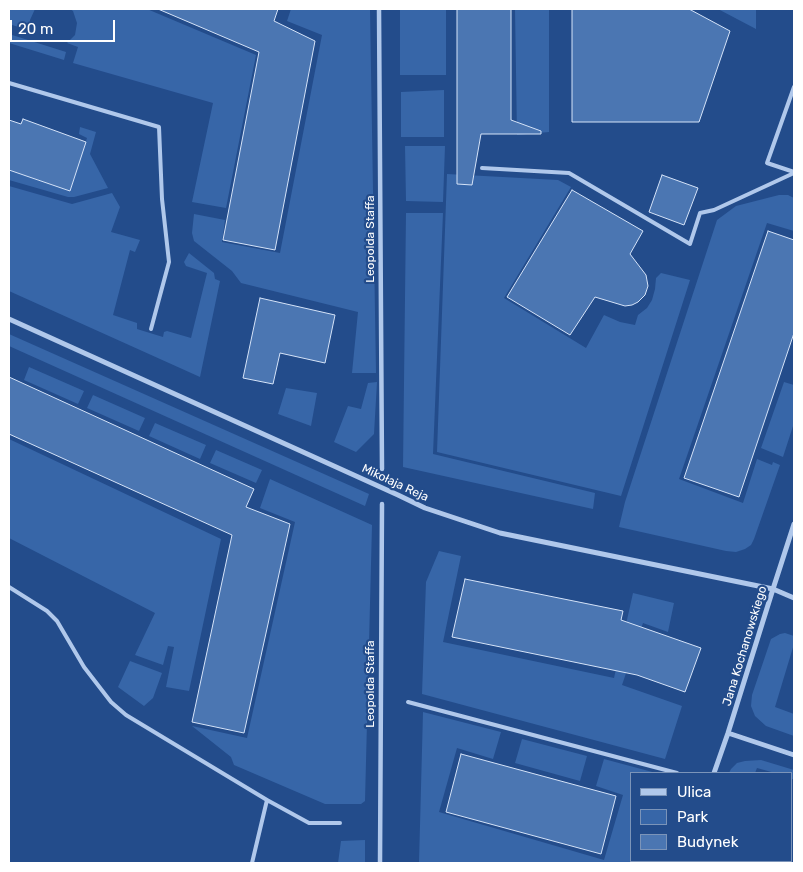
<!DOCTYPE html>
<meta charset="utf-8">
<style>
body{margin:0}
#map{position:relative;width:803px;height:872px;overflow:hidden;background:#234c8b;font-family:Rubik,sans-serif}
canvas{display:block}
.frame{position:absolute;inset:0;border:10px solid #fff;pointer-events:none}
.legend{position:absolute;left:630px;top:772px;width:162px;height:90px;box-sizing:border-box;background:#234c8b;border:1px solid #7b94b9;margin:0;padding:6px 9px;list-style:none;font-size:15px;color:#fff}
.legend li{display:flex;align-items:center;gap:10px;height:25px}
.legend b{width:25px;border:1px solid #7b94b9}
.scale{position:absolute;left:10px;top:20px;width:105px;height:22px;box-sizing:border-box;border:2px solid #fff;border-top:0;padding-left:6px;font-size:15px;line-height:18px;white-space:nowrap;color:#fff;-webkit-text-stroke:4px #234c8b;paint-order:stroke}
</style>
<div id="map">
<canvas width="803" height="872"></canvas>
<div class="frame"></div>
<ul class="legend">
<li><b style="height:6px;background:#b0c8eb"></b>Ulica</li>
<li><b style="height:14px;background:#3766a8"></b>Park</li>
<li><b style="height:14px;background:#4b76b2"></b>Budynek</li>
</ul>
<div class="scale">20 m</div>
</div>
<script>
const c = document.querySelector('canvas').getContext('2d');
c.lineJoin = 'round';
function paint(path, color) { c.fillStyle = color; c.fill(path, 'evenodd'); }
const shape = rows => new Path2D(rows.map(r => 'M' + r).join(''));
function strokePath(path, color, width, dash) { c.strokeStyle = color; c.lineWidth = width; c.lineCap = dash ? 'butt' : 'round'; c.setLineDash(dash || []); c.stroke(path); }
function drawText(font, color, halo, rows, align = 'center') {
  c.font = font + ' Rubik,sans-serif'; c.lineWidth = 4.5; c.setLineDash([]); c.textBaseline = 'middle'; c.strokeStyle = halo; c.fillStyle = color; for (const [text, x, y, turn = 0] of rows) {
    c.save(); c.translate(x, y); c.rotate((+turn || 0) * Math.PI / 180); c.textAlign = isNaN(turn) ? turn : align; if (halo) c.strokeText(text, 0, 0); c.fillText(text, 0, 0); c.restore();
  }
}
const green = shape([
 [9,9,35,9,30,20,31,31,9,24],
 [70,9,147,9,256,55,226,208,192,202,213,103,73,63,78,47,67,43,75,35,77,23,73,11],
 [291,9,370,9,376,373,352,373,358,312,241,283,232,271,194,241,192,233,194,214,225,220,222,242,280,253,322,35,287,21],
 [400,9,446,9,446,75,400,75],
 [515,9,549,9,549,132,517,135],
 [718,9,756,9,756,29],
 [9,34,66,52,64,60,9,43],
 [444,90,444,137,401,137,401,92],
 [80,127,96,132,90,154,108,188,74,197,68,197,9,180,9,170,70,191,87,138,79,134],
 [405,146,445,146,443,202,406,201],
 [447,174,558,180,571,187,504,298,586,348,604,315,620,322,635,325,638,315,647,308,652,300,655,289,656,278,661,273,690,280,621,496,437,452],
 [9,186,72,204,112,193,120,207,111,232,140,240,135,252,130,250,113,315,137,323,137,329,163,337,164,332,167,331,191,338,207,273,186,266,184,262,189,253,214,273,215,279,220,281,200,377,9,291],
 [779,195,788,195,794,198,794,231,767,223,679,479,743,503,757,459,772,465,773,462,780,465,754,539,751,545,745,549,736,552,726,551,619,527,625,502,717,220,736,206],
 [406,213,443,213,433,454,595,493,593,509,403,467],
 [9,334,369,494,365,506,9,346],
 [29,367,84,391,78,404,24,380],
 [377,382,374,434,356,452,334,442,348,406,361,409,368,383],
 [784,382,794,385,794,423,783,457,761,448],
 [286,388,317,393,311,426,278,414],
 [93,395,145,418,139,431,87,408],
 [155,423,206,445,200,459,149,436],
 [9,439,221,539,189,691,166,687,174,647,168,646,163,665,135,655,155,613,9,538],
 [216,450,262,470,256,483,210,463],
 [270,479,372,525,365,801,361,804,325,804,234,765,231,757,192,726,247,738,295,522,260,508],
 [439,551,461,556,443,642,614,678,633,593,674,603,668,632,643,623,622,685,682,706,665,759,422,694,426,582],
 [785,633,794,636,794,644,775,707,794,714,794,736,766,726,755,716,751,706,752,695,771,639,780,634],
 [130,661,162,673,153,698,144,706,118,687],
 [423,712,501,732,493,759,457,748,439,812,604,860,623,795,596,786,604,759,656,773,632,773,632,861,644,861,644,863,419,863],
 [522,739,587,756,580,781,515,763],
 [761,760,794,770,794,779,792,779,792,773,775,773,757,768,755,773,729,773,731,769,737,763,745,761],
 [365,840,365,863,338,863,341,841]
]);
const building = shape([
 [158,9,278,9,274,21,315,41,275,250,223,240,259,52,158,9],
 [457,9,511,9,511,120,541,131,541,134,481,134,472,185,457,184,457,9],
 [572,9,689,9,730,31,699,122,572,122,572,9],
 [23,119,86,142,70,191,9,170,9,120,21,124,23,119],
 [662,175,698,188,684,225,649,212,662,175],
 [572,190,643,231,630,254,646,275,648,286,645,295,638,302,632,305,625,306,595,297,570,335,507,297,572,190],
 [768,231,794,240,794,333,739,497,684,478,768,231],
 [260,298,335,315,325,363,280,353,273,384,243,378,260,298],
 [9,377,254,489,246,507,290,524,244,733,192,722,232,535,9,434,9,377],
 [465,579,623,611,621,620,701,648,685,692,637,675,452,637,465,579],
 [461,754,616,796,601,854,446,812,461,754]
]);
const service = shape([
 [9,83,159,127,162,199,169,262,151,329],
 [794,87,767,163,794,172],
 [482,168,569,173,690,244,700,213,714,210,794,173],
 [9,587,47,611,57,621,84,667,111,702,126,715,267,800,252,863],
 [408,702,677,773],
 [267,800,309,823,340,823]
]);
const pedestrian = shape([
 [379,9,382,469],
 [380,863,382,504]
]);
const minor = shape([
 [9,319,398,495,425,508,500,533,773,589,794,598],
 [728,733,794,755],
 [714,773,728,733,773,589,794,524],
 [682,863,683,861]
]);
const streetNames = [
 ["Leopolda Staffa",371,239,-90],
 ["Mikołaja Reja",395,483,25],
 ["Jana Kochanowskiego",745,646,-73],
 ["Leopolda Staffa",371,684,-90]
];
paint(green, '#3766a8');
paint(building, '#4b76b2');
strokePath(building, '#d5e3f8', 1);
strokePath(service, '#b0c8eb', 4);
strokePath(pedestrian, '#b0c8eb', 4.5);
strokePath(minor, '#b0c8eb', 5);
drawText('12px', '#fff', '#234c8b', streetNames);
</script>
